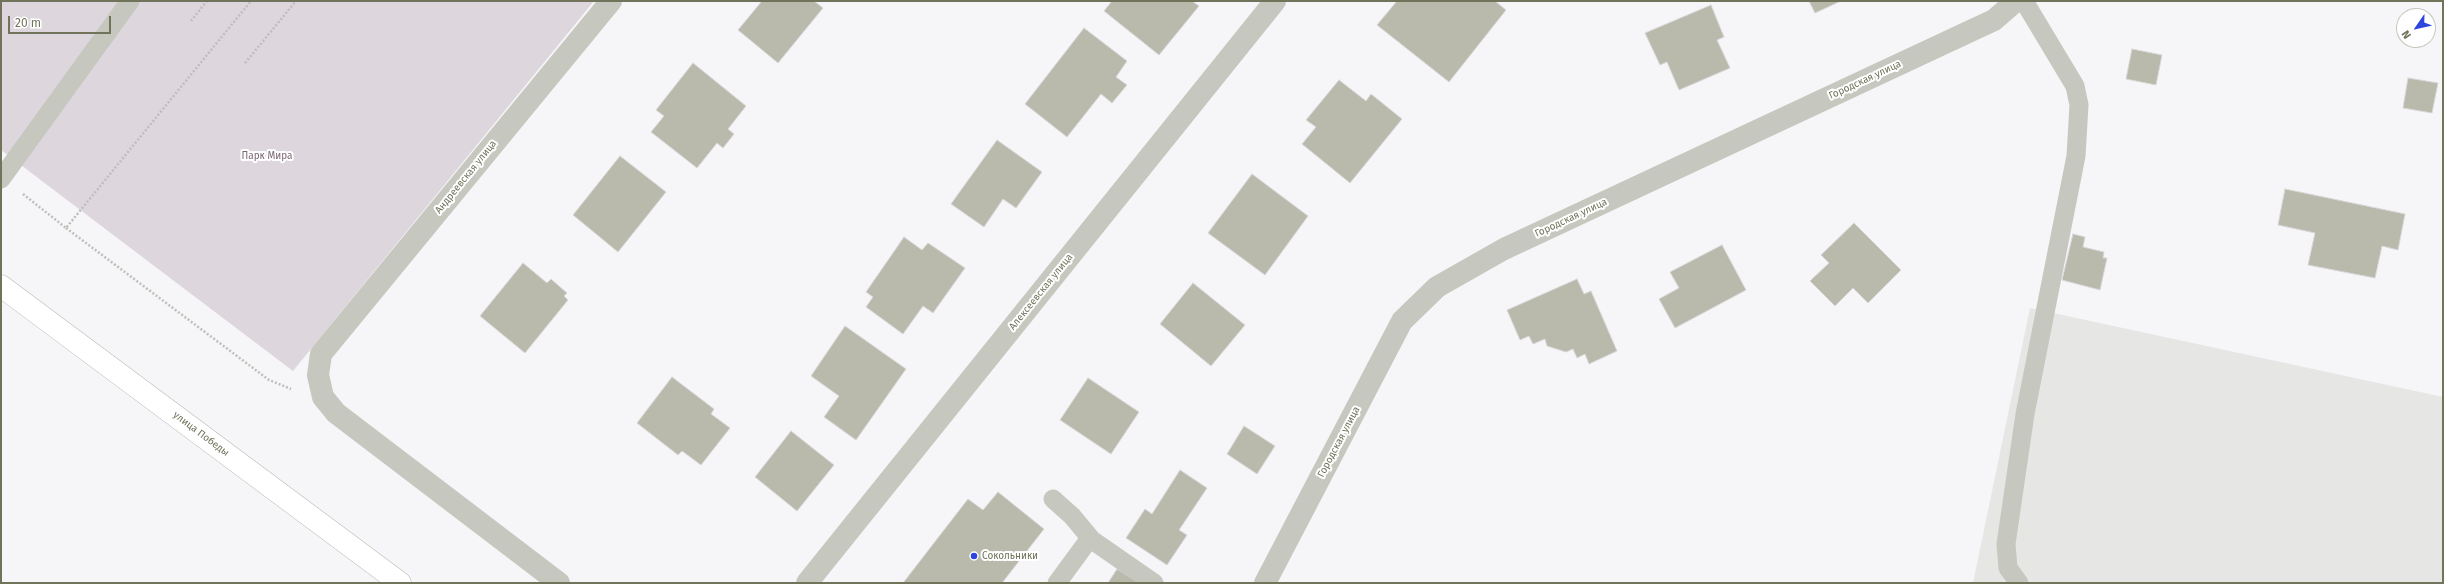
<!DOCTYPE html>
<meta charset="utf-8">
<style>
body{margin:0}
#map{position:relative;width:2444px;height:584px;overflow:hidden;background:#f6f5f7;font-family:"Fira Sans",sans-serif}
canvas{display:block}
.frame{position:absolute;inset:0;border:2px solid #71745a;pointer-events:none}
.north{position:absolute;left:2396px;top:8px;width:40px;height:40px;box-sizing:border-box;background:#fff;border:1px solid #c6c7bd;border-radius:50%;rotate:236deg;font-size:11px;font-weight:700;line-height:16px;text-align:center;color:#71745a}
.north::after{content:'';display:block;margin:auto;width:14px;height:18px;background:#2e45de;clip-path:polygon(50% 0,100% 100%,50% 72%,0 100%)}
.scale{position:absolute;left:8px;top:16px;width:103px;height:18px;box-sizing:border-box;border:2px solid #71745a;border-top:0;padding-left:5px;font-size:12px;line-height:14px;white-space:nowrap;color:#71745a;-webkit-text-stroke:3px #fff;paint-order:stroke}
</style>
<div id="map">
<canvas width="2444" height="584"></canvas>
<div class="frame"></div>
<div class="north">N</div>
<div class="scale">20 m</div>
</div>
<script>
const c = document.querySelector('canvas').getContext('2d');
c.lineJoin = 'round';
function paint(path, color) { c.fillStyle = color; c.fill(path, 'evenodd'); }
const shape = rows => new Path2D(rows.map(r => 'M' + r).join(''));
function strokePath(path, color, width, dash) { c.strokeStyle = color; c.lineWidth = width; c.lineCap = dash ? 'butt' : 'round'; c.setLineDash(dash || []); c.stroke(path); }
function drawText(font, color, halo, rows, align = 'center') {
  c.font = font + ' "Fira Sans",sans-serif'; c.lineWidth = 4; c.setLineDash([]); c.textBaseline = 'middle'; c.strokeStyle = halo; c.fillStyle = color; for (const [text, x, y, turn = 0] of rows) {
    c.save(); c.translate(x, y); c.rotate((+turn || 0) * Math.PI / 180); c.textAlign = isNaN(turn) ? turn : align; if (halo) c.strokeText(text, 0, 0); c.fillText(text, 0, 0); c.restore();
  }
}
const built = shape([
 [2030,308,2443,397,2443,583,1973,583]
]);
const green = shape([
 [1,1,594,1,293,371,1,150]
]);
const building = shape([
 [762,1,814,1,823,8,778,63,738,30,762,1],
 [1112,1,1192,1,1199,6,1159,55,1104,11,1112,1],
 [1397,1,1495,1,1506,10,1449,82,1377,25,1397,1],
 [1809,1,1841,1,1815,13,1809,1],
 [1711,5,1724,37,1717,40,1730,68,1679,90,1667,62,1660,65,1645,33,1711,5],
 [1084,28,1127,61,1116,77,1127,85,1112,103,1101,94,1067,137,1025,104,1084,28],
 [2132,49,2162,55,2156,85,2126,79,2132,49],
 [693,63,746,106,728,129,734,134,723,148,717,143,697,168,651,132,664,116,656,110,693,63],
 [2408,78,2438,83,2432,113,2403,108,2408,78],
 [1339,80,1366,101,1371,94,1402,119,1350,183,1302,144,1316,127,1306,120,1339,80],
 [997,140,1042,172,1016,208,1003,199,984,227,951,204,997,140],
 [620,156,666,192,618,252,573,215,620,156],
 [1252,174,1308,216,1265,275,1208,233,1252,174],
 [2285,189,2405,214,2398,250,2382,246,2375,278,2308,265,2315,233,2278,225,2285,189],
 [1854,223,1901,270,1868,303,1853,288,1835,306,1810,281,1829,263,1821,255,1854,223],
 [2073,234,2085,237,2083,247,2104,252,2103,258,2107,258,2100,290,2062,280,2073,234],
 [904,237,922,250,928,243,965,268,933,313,923,306,903,334,866,307,873,297,866,292,904,237],
 [1722,245,1746,290,1675,328,1659,299,1679,288,1670,272,1722,245],
 [523,263,547,283,551,279,567,293,564,296,568,300,525,353,480,316,523,263],
 [1577,279,1584,294,1591,291,1617,351,1589,364,1585,354,1577,358,1573,349,1566,352,1547,346,1545,339,1533,344,1529,336,1520,340,1507,310,1577,279],
 [1193,283,1245,325,1211,366,1160,324,1193,283],
 [845,326,906,369,856,440,824,417,839,396,811,376,845,326],
 [672,377,714,409,711,414,730,428,701,465,682,451,678,455,637,423,672,377],
 [1088,378,1139,412,1111,454,1060,420,1088,378],
 [1244,426,1275,446,1257,474,1227,454,1244,426],
 [791,431,834,465,797,511,755,477,791,431],
 [1180,470,1207,488,1179,530,1187,535,1167,565,1126,538,1145,509,1152,514,1180,470],
 [998,492,1044,529,1002,583,903,583,968,499,983,510,998,492],
 [1117,569,1139,583,1108,583,1117,569]
]);
const path = shape([
 [191,21,207,1],
 [245,63,296,1],
 [23,194,66,228,251,1],
 [66,228,269,380,291,389]
]);
const lane = shape([
 [1,179,130,1],
 [1053,499,1072,516,1092,540,1154,583],
 [1057,583,1090,538],
 [2019,583,2008,568,2006,544,2025,414,2076,156,2079,105,2075,86,2024,1]
]);
const street = shape([
 [559,583,336,413,323,397,318,375,321,354,611,1],
 [807,583,1275,1],
 [1265,583,1402,321,1437,287,1504,249,1994,20,2016,1]
]);
const secondary = shape([
 [1,286,400,583]
]);
const markers = [
 [974,556,4,"#2e45de"]
];
const streetNames = [
 ["Городская улица",1865,80,-25],
 ["Андреевская улица",466,177,-51],
 ["Городская улица",1571,218,-25],
 ["Алексеевская улица",1041,292,-51],
 ["улица Победы",201,434,37],
 ["Городская улица",1339,442,-62]
];
const parkNames = [
 ["Парк Мира",267,156]
];
const poiNames = [
 ["Сокольники",982,556]
];
paint(built, '#e6e6e5');
paint(green, '#ded6dd');
paint(building, '#b9b9ac');
strokePath(building, '#d8d7d9', 1);
strokePath(secondary, '#babbb1', 23);
strokePath(path, '#bebfb9', 2.5, [2, 2]);
strokePath(lane, '#c6c7be', 19);
strokePath(street, '#c6c7be', 22);
strokePath(secondary, '#fff', 22);
for (const [x, y, r, color] of markers) { const dot = new Path2D(); dot.arc(x, y, r, 0, 2 * Math.PI); c.fillStyle = color; c.fill(dot); strokePath(dot, '#fff', 1.5); }
drawText('10px', '#71745a', '#fff', streetNames);
drawText('10px', '#7c6672', '#fff', parkNames);
drawText('10px', '#71745a', '#fff', poiNames, 'left');
</script>
